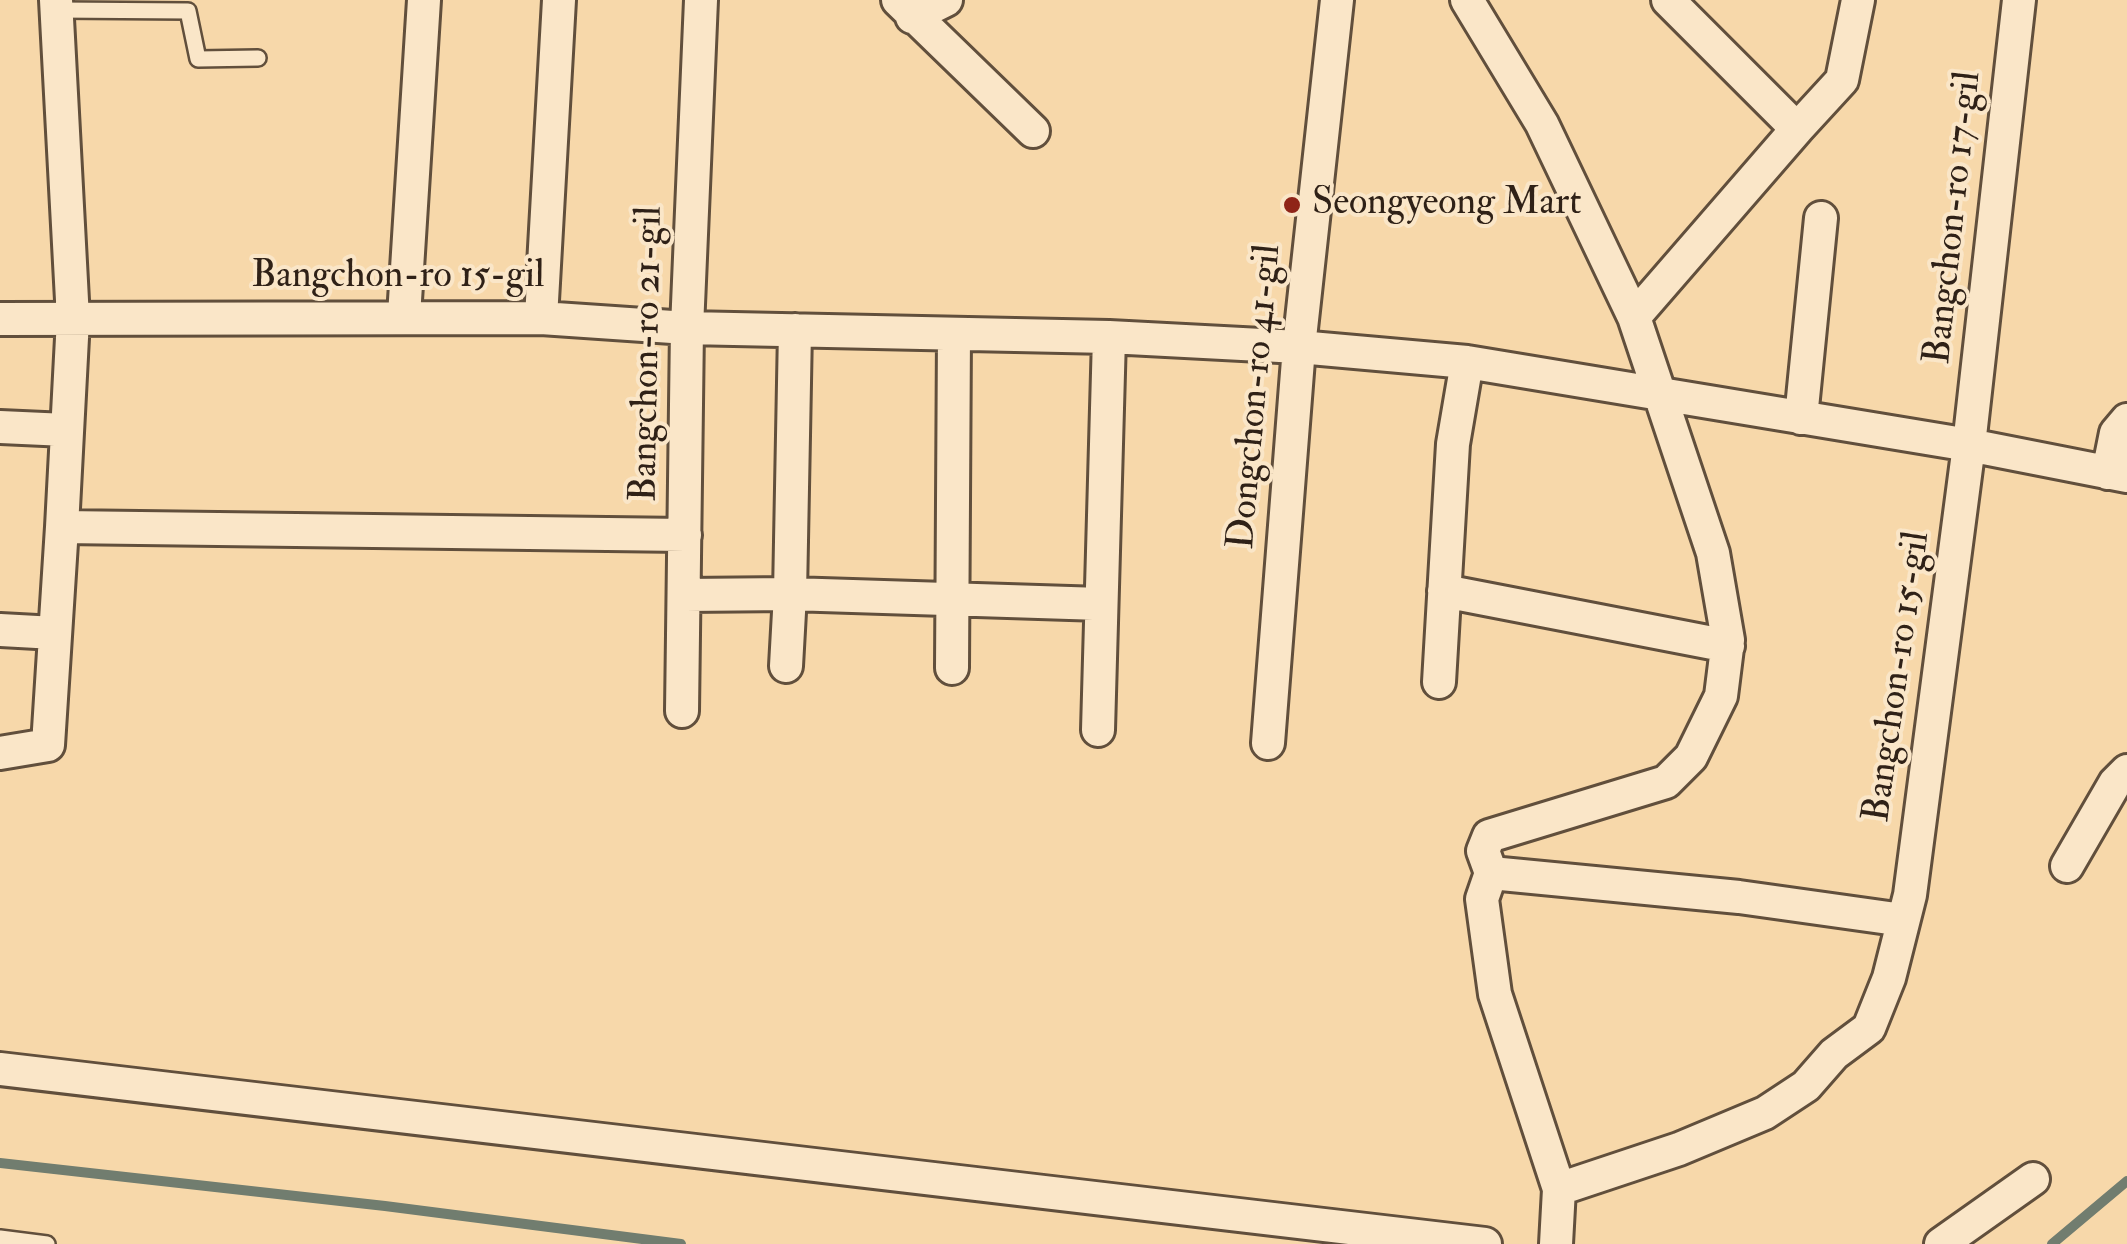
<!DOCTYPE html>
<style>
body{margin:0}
canvas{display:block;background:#f7d8aa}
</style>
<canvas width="2127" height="1244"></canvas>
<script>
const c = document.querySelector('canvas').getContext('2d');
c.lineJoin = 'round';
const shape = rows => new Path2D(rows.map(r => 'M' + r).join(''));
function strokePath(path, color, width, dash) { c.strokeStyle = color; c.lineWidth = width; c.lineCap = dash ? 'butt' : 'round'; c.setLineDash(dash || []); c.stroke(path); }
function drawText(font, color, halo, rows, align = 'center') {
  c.font = font + ' "IM FELL Double Pica",serif'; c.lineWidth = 8; c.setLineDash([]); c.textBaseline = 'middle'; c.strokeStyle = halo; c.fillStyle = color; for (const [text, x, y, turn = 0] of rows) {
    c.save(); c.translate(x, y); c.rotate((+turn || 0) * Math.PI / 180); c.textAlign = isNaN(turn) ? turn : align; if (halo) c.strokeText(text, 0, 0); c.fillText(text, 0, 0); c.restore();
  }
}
const stream = shape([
 [0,1163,385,1206,681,1244],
 [2052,1244,2127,1181]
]);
const service = shape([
 [57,10,188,11,198,59,258,58],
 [0,1238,47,1244]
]);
const minor = shape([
 [56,0,73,319,62,527,685,535],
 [898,0,1033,131],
 [1467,0,1542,124,1634,317,1713,553,1728,640,1721,696,1691,757,1666,782,1489,836,1483,851,1491,873],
 [912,17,946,0],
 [1797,129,1842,80,1858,0],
 [404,316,424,0],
 [1634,317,1797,129,1668,0],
 [541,318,559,0],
 [0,319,541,318,687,328,1109,337,1299,347,1467,362,1969,445,2019,0],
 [1801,418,1821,218],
 [0,427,66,430],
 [2108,473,2116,433,2127,420],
 [1444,591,1728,646],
 [685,595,790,594,1101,604],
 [0,630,55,633],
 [786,666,790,594,795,330],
 [952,668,954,334],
 [1439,682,1453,444,1467,362],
 [682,711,687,328,701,0],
 [1098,730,1109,337],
 [1268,743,1299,347,1337,0],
 [0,753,48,745,62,527],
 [2067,866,2115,783,2127,771],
 [1903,920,1739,897,1491,873,1482,899,1495,994,1559,1189,1679,1149,1765,1113,1806,1086,1834,1054,1869,1028,1889,978,1910,895,1969,445,2127,476],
 [0,1069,1485,1244],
 [1556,1244,1559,1189],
 [1941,1244,2033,1179]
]);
const markers = [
 [1292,205,10,"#8f2418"]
];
const poiNames = [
 ["Seongyeong Mart",1312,205]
];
const streetNames = [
 ["Bangchon-ro 17-gil",1955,218,-84],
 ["Bangchon-ro 15-gil",398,278],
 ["Bangchon-ro 21-gil",649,354,-89],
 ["Dongchon-ro 41-gil",1257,397,-85],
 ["Bangchon-ro 15-gil",1899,677,-82]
];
strokePath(stream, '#717d6f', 10);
strokePath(service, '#614f3c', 20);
strokePath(minor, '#614f3c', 38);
strokePath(service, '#fae6c8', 15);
strokePath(minor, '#fae6c8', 32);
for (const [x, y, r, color] of markers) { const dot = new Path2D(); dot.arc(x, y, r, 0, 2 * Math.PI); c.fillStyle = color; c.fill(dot); strokePath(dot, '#fae6c8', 4); }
drawText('38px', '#2f2117', '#fae6c8', poiNames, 'left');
drawText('38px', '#2f2117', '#fae6c8', streetNames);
</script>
